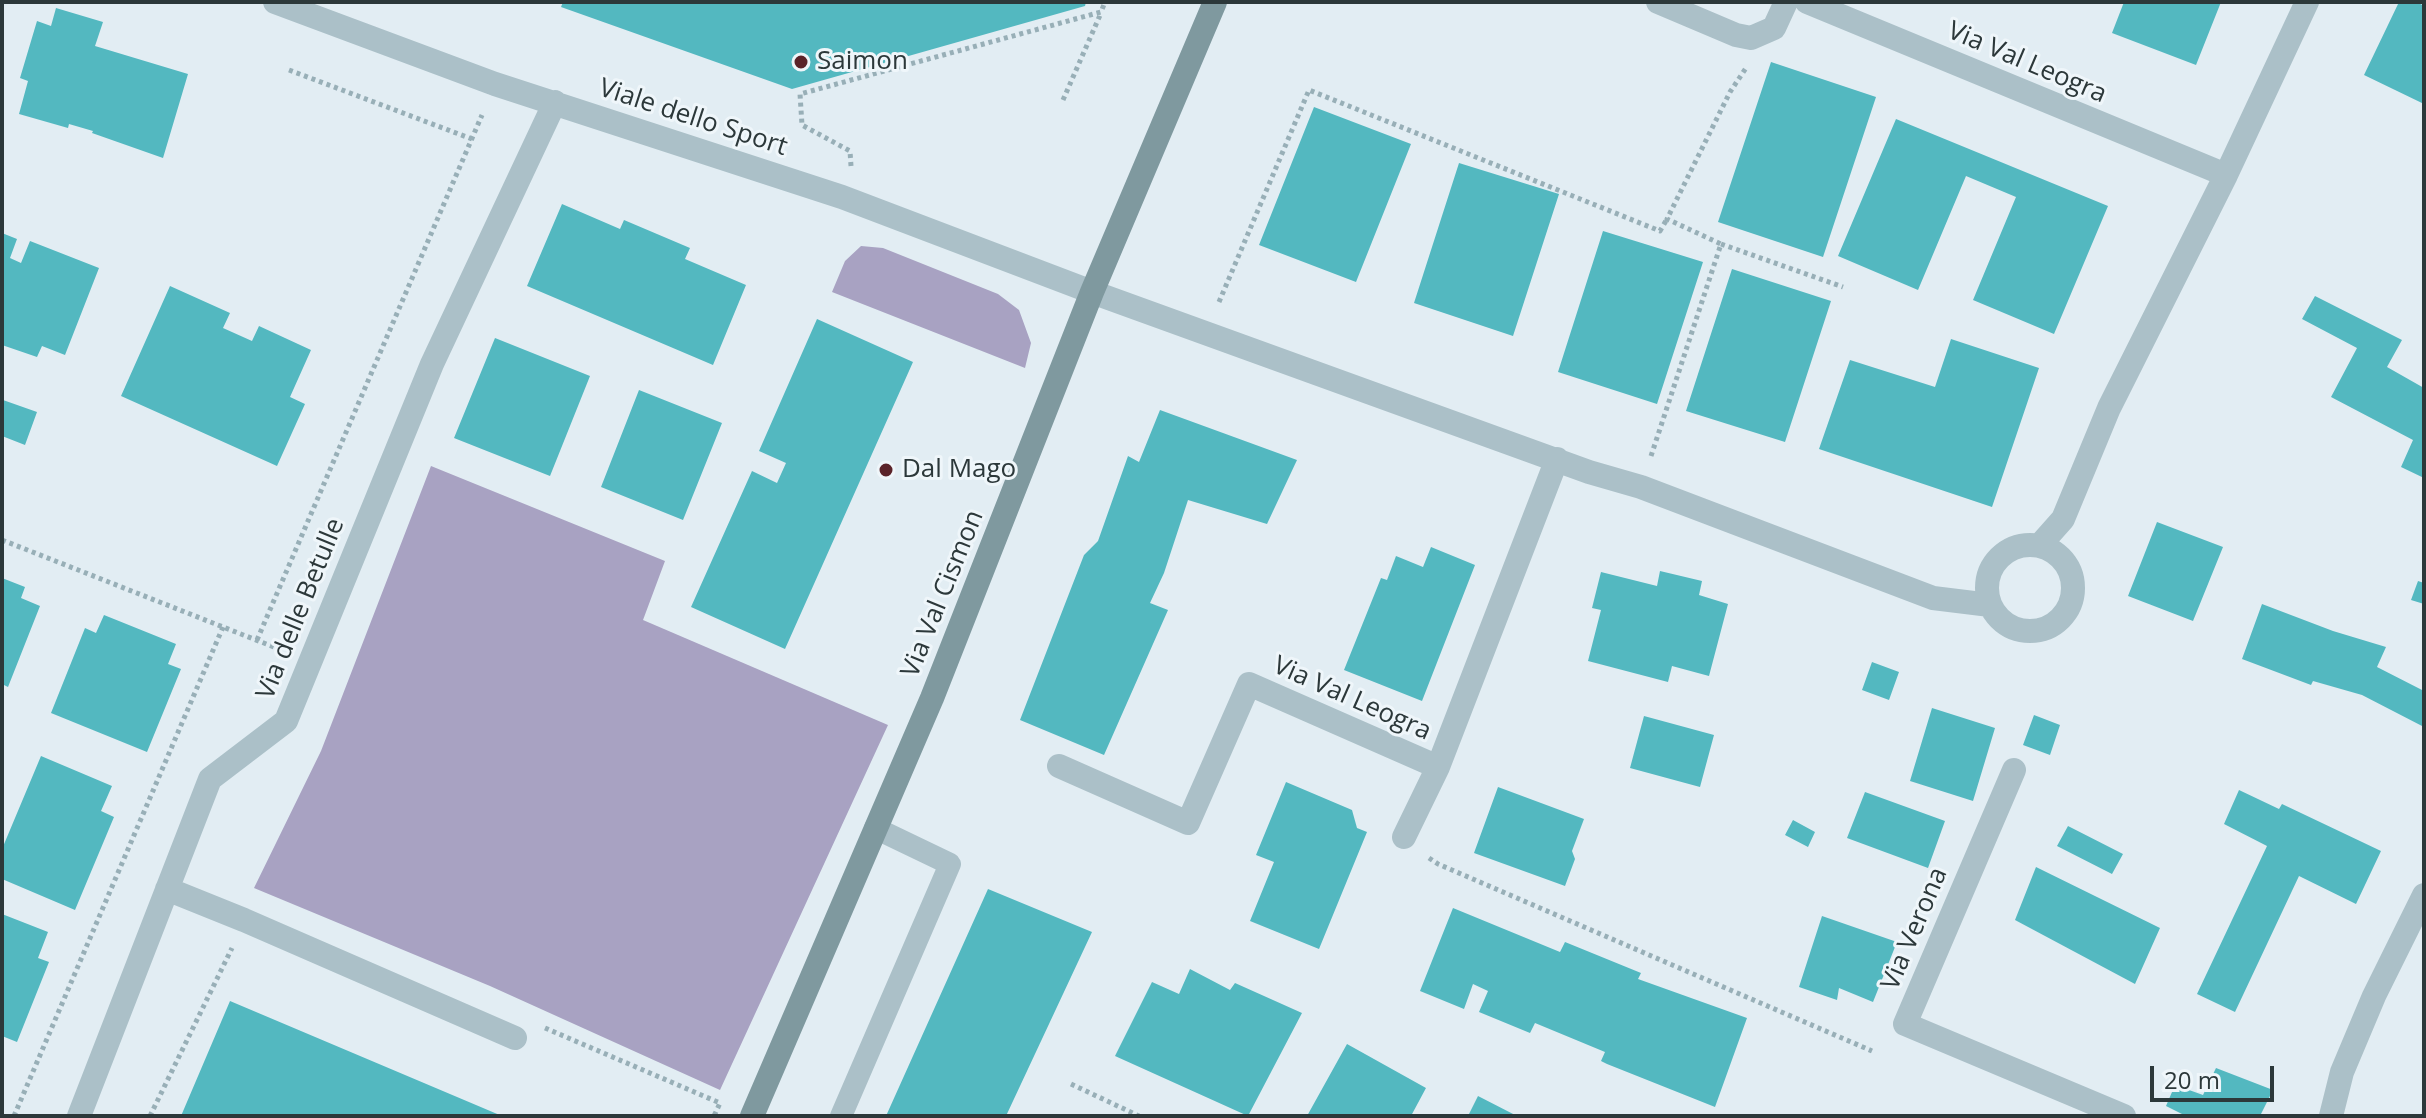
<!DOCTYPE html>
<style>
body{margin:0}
#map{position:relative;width:2426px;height:1118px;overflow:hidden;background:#e2edf3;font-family:"Open Sans",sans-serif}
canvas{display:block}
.frame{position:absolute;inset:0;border:4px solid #2c383a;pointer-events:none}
.scale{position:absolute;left:2150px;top:1066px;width:124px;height:36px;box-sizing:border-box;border:4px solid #2c383a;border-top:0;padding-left:10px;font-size:24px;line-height:28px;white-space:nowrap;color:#2c383a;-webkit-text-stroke:6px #eff6fa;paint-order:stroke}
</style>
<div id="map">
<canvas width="2426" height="1118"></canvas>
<div class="frame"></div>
<div class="scale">20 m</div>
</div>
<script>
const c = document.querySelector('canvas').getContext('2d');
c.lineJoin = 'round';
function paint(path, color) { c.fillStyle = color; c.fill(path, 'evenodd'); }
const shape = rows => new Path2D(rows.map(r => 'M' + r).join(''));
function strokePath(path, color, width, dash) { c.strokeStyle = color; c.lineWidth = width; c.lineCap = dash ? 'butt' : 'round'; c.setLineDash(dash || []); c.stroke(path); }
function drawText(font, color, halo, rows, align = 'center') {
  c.font = font + ' "Open Sans",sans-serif'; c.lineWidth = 6; c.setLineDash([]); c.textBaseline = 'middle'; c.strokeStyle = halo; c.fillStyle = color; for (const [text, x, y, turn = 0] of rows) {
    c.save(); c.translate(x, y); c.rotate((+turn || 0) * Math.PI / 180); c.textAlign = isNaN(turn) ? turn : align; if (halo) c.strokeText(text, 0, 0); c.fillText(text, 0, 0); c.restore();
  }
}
const green = shape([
 [861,246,883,248,998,294,1019,310,1031,343,1025,368,832,292,845,261],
 [431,466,665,561,643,620,888,725,720,1090,490,986,254,888,321,751]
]);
const building = shape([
 [563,2,1086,2,1085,6,792,89,561,7],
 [2124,2,2221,2,2196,65,2112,33],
 [2399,2,2417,2,2424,6,2424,104,2364,75],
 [56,8,103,22,95,46,188,74,163,158,92,133,93,131,69,124,68,128,19,114,28,81,20,78,37,21,51,26],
 [1771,62,1876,97,1823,257,1718,222],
 [1314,107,1411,144,1356,282,1259,245],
 [1896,119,2108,206,2054,334,1973,300,2016,197,1966,176,1918,290,1838,256],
 [1459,163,1559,194,1513,336,1414,303],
 [562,204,620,229,624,220,690,248,685,259,746,285,713,365,527,286],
 [1603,231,1703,262,1657,404,1558,372],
 [2,233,17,239,10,258,21,263,30,241,99,268,65,355,42,346,37,357,2,345],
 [1732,269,1831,301,1785,442,1686,411],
 [170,286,230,313,223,328,252,341,259,326,311,350,290,397,305,404,277,466,121,396],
 [2315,296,2402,340,2387,367,2424,388,2424,478,2401,467,2413,440,2331,397,2357,348,2302,319],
 [817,319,913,362,785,649,691,607,752,471,777,483,786,463,759,451],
 [495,338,590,376,550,476,454,438],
 [1951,339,2039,368,1992,507,1819,449,1850,360,1935,387],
 [639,390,722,423,683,520,601,487],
 [3,400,37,412,25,445,2,436],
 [1160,410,1297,460,1267,524,1188,500,1164,573,1150,603,1168,610,1104,755,1020,720,1084,555,1098,541,1128,456,1139,462],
 [2157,522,2223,547,2193,621,2128,596],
 [1431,547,1475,565,1422,701,1344,670,1381,578,1387,580,1396,556,1423,567],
 [1660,571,1702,581,1699,595,1728,604,1709,676,1672,666,1668,682,1588,661,1601,610,1592,608,1601,572,1657,586],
 [2,578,25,587,21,598,40,606,8,687,2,684],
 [2418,581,2424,583,2424,604,2411,600],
 [2262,604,2333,631,2386,647,2377,667,2424,691,2424,727,2362,695,2313,681,2311,685,2242,659],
 [104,615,176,644,168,664,181,669,147,752,51,713,85,628,96,633],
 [1872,662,1899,672,1889,700,1862,690],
 [1932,708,1995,728,1973,801,1910,781],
 [2034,715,2060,725,2050,755,2023,745],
 [1644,716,1714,735,1700,787,1630,768],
 [41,756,112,786,101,811,114,817,75,910,2,879,2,849],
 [1286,782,1352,810,1357,828,1367,832,1319,949,1250,921,1274,862,1256,855],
 [1498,787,1584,819,1572,851,1575,859,1565,886,1474,853],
 [2239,790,2279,809,2282,804,2381,851,2356,904,2299,876,2235,1012,2197,994,2267,846,2224,824],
 [1865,792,1945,821,1928,868,1847,838],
 [1793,820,1815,832,1808,847,1785,835],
 [2068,826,2123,854,2112,874,2057,846],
 [2036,867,2160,928,2135,984,2015,920],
 [988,889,1092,932,1006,1116,886,1116],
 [1453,908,1560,952,1565,942,1641,973,1638,979,1747,1018,1715,1107,1607,1064,1601,1061,1605,1052,1535,1023,1530,1033,1479,1012,1488,991,1473,984,1464,1009,1420,991],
 [2,914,48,932,38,958,49,962,17,1042,2,1036],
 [1822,916,1897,942,1873,1002,1839,988,1837,1000,1799,987],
 [1190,969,1230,990,1235,983,1302,1013,1248,1116,1115,1056,1152,982,1179,994],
 [230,1001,502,1116,181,1116],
 [1347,1044,1426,1088,1411,1116,1307,1116],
 [2216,1068,2273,1090,2260,1116,2186,1116,2166,1106,2175,1085,2203,1095],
 [1478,1096,1517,1116,1468,1116]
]);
const path = shape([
 [289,70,472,139],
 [1063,100,1101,13],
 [851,166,850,151,802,125,800,94,1101,12,1105,2],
 [1721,244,1843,287],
 [1219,302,1309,90,1660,231,1667,219],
 [1651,456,1721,244,1667,219,1730,92,1746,68],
 [2,540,279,649],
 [257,640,482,115],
 [1429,858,1438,864,1872,1051],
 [545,1028,720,1103,714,1116],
 [1071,1084,1139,1116],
 [14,1116,223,627],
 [150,1116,232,948]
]);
const lane = shape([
 [841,1116,950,864,875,828]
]);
const street = shape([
 [275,2,495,84,842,197,1092,292,1589,472,1641,487,1933,598,1990,605],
 [1658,2,1736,35,1751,38,1774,28,1786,2],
 [1807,2,2226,175],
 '1987 588a43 43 0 1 1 86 0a43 43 0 1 1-86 0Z',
 [2039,546,2063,519,2109,408,2226,175,2307,2],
 [1059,766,1188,823,1249,684,1438,767],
 [2014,770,1905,1024,2124,1116],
 [1404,837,1438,767,1557,459],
 [167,889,244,920,515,1038],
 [79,1116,210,779,286,721,432,364,555,102],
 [2331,1116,2342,1072,2374,996,2424,895]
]);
const secondary = shape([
 [752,1116,932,698,1092,292,1215,2]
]);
const markers = [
 [801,62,8,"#5a2329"],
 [886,470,8,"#5a2329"]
];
const poiNames = [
 ["Saimon",817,62],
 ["Dal Mago",902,470]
];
const streetNames = [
 ["Via Val Leogra",2027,63,23],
 ["Viale dello Sport",693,118,18],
 ["Via Val Cismon",943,594,-68],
 ["Via delle Betulle",301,609,-68],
 ["Via Val Leogra",1352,699,24],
 ["Via Verona",1915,929,-67]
];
paint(green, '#a8a2c2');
paint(building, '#53b8c0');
strokePath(path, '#98afb7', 5, [4, 4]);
strokePath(lane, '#abc0c8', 22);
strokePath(street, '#abc0c8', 24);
strokePath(secondary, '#7f999f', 24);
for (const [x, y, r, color] of markers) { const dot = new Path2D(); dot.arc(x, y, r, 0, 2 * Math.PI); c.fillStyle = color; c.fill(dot); strokePath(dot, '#eff6fa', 3); }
drawText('26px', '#2c383a', '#eff6fa', poiNames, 'left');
drawText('26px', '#2c383a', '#eff6fa', streetNames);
</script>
